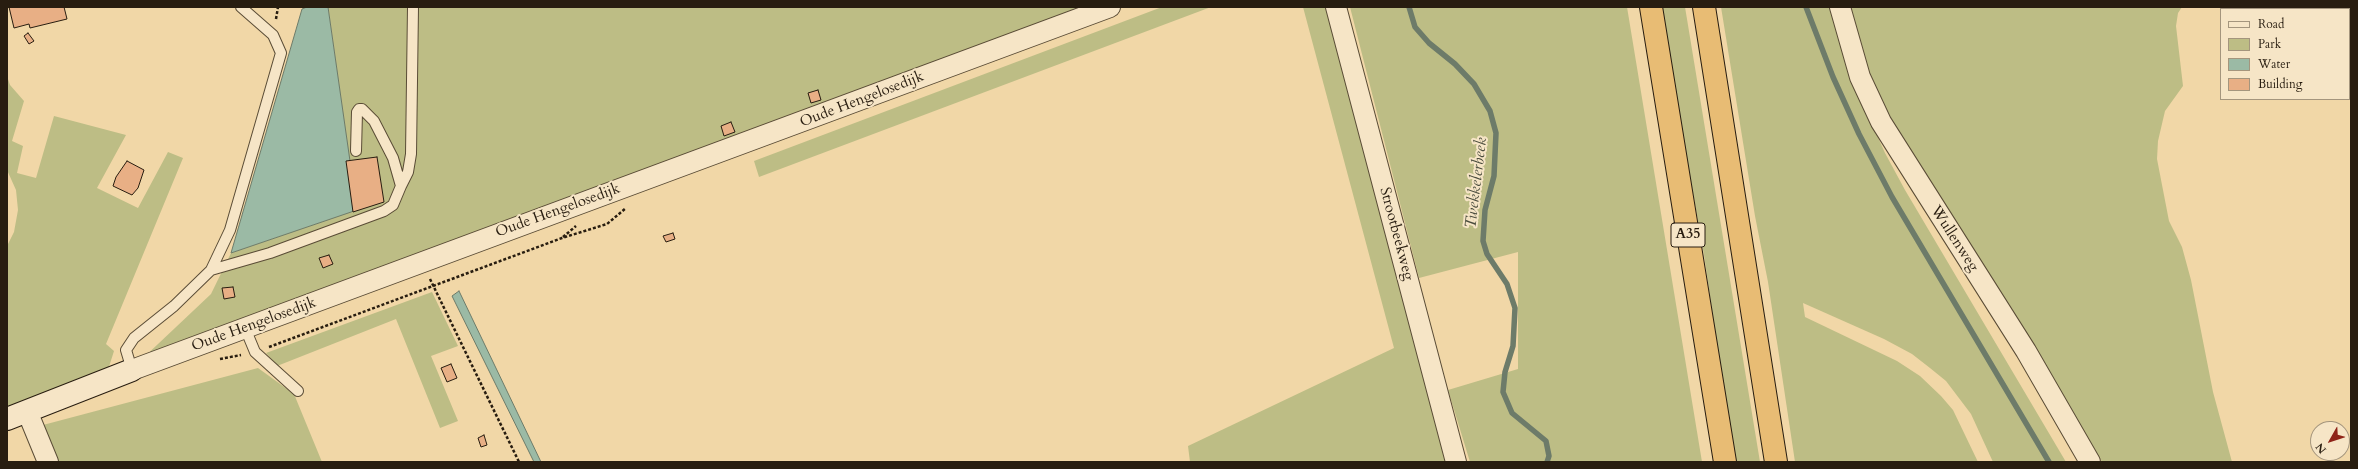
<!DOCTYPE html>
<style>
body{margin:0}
#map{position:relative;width:2358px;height:469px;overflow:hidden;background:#f1d7a7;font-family:Cardo,serif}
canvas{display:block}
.frame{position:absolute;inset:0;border:8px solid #281d10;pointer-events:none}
.legend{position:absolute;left:2220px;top:8px;width:130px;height:92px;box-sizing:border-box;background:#f6e5c6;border:1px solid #a4957d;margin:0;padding:5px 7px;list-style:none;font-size:12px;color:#281d10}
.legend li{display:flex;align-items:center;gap:8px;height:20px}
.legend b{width:20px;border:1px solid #a4957d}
.north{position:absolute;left:2310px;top:421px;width:40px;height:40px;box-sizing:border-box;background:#f6e5c6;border:1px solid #a4957d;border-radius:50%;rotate:231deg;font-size:11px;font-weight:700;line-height:16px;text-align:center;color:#281d10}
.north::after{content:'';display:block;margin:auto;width:14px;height:18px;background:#8f2418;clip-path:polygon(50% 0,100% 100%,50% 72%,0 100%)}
</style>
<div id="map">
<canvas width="2358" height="469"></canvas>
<div class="frame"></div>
<ul class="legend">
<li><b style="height:5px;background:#f6e5c6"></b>Road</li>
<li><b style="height:11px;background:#bdbd85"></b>Park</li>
<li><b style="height:11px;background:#9bbaa5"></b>Water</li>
<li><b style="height:11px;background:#e8af85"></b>Building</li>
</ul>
<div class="north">N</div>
</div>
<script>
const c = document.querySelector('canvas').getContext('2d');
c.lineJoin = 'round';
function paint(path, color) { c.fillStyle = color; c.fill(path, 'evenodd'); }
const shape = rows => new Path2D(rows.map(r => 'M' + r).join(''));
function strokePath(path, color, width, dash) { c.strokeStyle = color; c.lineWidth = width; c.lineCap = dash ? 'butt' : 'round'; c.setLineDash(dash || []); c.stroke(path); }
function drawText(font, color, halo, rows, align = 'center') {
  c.font = font + ' Cardo,serif'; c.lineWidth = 4; c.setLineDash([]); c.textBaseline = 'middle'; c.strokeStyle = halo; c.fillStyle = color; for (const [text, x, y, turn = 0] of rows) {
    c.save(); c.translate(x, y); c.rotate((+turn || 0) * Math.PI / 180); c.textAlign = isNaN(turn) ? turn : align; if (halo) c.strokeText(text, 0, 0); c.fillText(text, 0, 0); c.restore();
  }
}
const green = shape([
 [328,7,1096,7,140,361,211,294,231,253,356,210],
 [1162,7,1211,7,759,177,754,161],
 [1303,7,1329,7,1450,462,1190,462,1188,446,1394,348],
 [1350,7,1627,7,1702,462,1470,462,1448,390,1518,369,1518,252,1419,278],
 [1660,7,1685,7,1760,462,1734,462,1704,255],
 [1721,7,1831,7,1872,124,1885,153,1905,190,2066,462,1993,462,1971,414,1946,381,1930,368,1912,354,1884,339,1803,303,1805,317,1897,361,1920,376,1941,396,1953,410,1978,462,1795,462,1768,282,1755,216],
 [1848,7,2182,7,2178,13,2176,26,2183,86,2165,111,2158,141,2157,159,2169,221,2182,247,2191,280,2213,392,2232,462,2102,462,2069,406,1912,163,1866,68],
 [7,76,10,85,24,101,12,141,23,146,17,173,36,178,54,116,126,135,97,188,138,208,168,152,183,158,106,344,114,351,107,373,7,409,7,246,14,232,18,210,16,190,7,170],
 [432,292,458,346,431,356,458,421,440,428,396,319,277,366,266,353],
 [258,368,294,394,322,462,56,462,43,425]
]);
const water = shape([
 [307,7,328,7,357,210,231,253,302,9,307,7],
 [459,291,541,462,534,462,452,296,459,291]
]);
const stream = shape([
 [1409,7,1415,27,1429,43,1455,64,1474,84,1490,111,1496,133,1494,176,1485,210,1483,241,1487,254,1507,284,1515,308,1513,346,1505,372,1503,392,1512,413,1546,441,1549,456,1547,462],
 [1806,7,1833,77,1859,134,1892,197,2049,462]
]);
const building = shape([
 [9,7,64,7,67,19,30,28,29,24,14,28,9,7],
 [28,33,34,41,29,44,24,36,28,33],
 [818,90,821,100,811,103,808,93,818,90],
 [731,122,735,132,724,136,721,126,731,122],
 [377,157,384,202,353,212,346,161,377,157],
 [127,161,144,170,138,188,132,195,113,186,116,177,127,161],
 [673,233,675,239,666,242,663,236,673,233],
 [329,255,333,264,323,268,319,258,329,255],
 [233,287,235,297,224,299,222,288,233,287],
 [451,364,457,378,447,382,441,368,451,364],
 [484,435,487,445,481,447,478,438,484,435]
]);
const path = shape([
 [276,19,278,7],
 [563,237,576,226],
 [430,279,519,462],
 [269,347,562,238,607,224,626,208],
 [220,359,241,355]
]);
const lane = shape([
 [401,186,408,172,411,154,413,7],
 [211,270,270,253,384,211,393,205,401,186,393,158,374,121,362,109,359,109,357,112,356,151],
 [245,328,255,352,298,391],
 [132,370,126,350,134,338,174,306,211,270,230,230,281,53,273,35,241,7]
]);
const street = shape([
 [1336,7,1456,462],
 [1840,7,1860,77,1881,122,2026,351,2090,462],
 [132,370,1110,7],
 [27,411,48,462]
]);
const secondary = shape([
 [7,419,132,370]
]);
const highway = shape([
 [1651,7,1725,462],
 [1704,7,1776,462]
]);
const shields = [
 [1688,235,34]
];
const shieldNames = [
 ["A35",1688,235]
];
const streetNames = [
 ["Oude Hengelosedijk",862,100,-21],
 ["Oude Hengelosedijk",558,211,-20],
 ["Strootbeekweg",1396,234,75],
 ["Wullenweg",1954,239,57],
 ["Oude Hengelosedijk",254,325,-20]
];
const waterNames = [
 ["Twekkelerbeek",1477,183,-83]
];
paint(green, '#bdbd85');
paint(water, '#9bbaa5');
strokePath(water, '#6d7b69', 1);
strokePath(stream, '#6d7b69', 5.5);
paint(building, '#e8af85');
strokePath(building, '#281d10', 1);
strokePath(lane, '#5a4c36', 12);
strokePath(street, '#5a4c36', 22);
strokePath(secondary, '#281d10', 24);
strokePath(highway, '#281d10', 24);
strokePath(path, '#281d10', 2.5, [3, 2]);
strokePath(lane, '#f6e5c6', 10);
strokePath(street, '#f6e5c6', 20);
strokePath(secondary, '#f6e5c6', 22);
strokePath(highway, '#e8bc74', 22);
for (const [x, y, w] of shields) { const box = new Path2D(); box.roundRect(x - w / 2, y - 12, w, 24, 3); c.fillStyle = '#f6e5c6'; c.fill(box); strokePath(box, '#281d10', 1); }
drawText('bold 14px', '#281d10', null, shieldNames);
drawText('15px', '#281d10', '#f6e5c6', streetNames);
drawText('italic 16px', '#4a4c3d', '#f6e5c6', waterNames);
</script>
